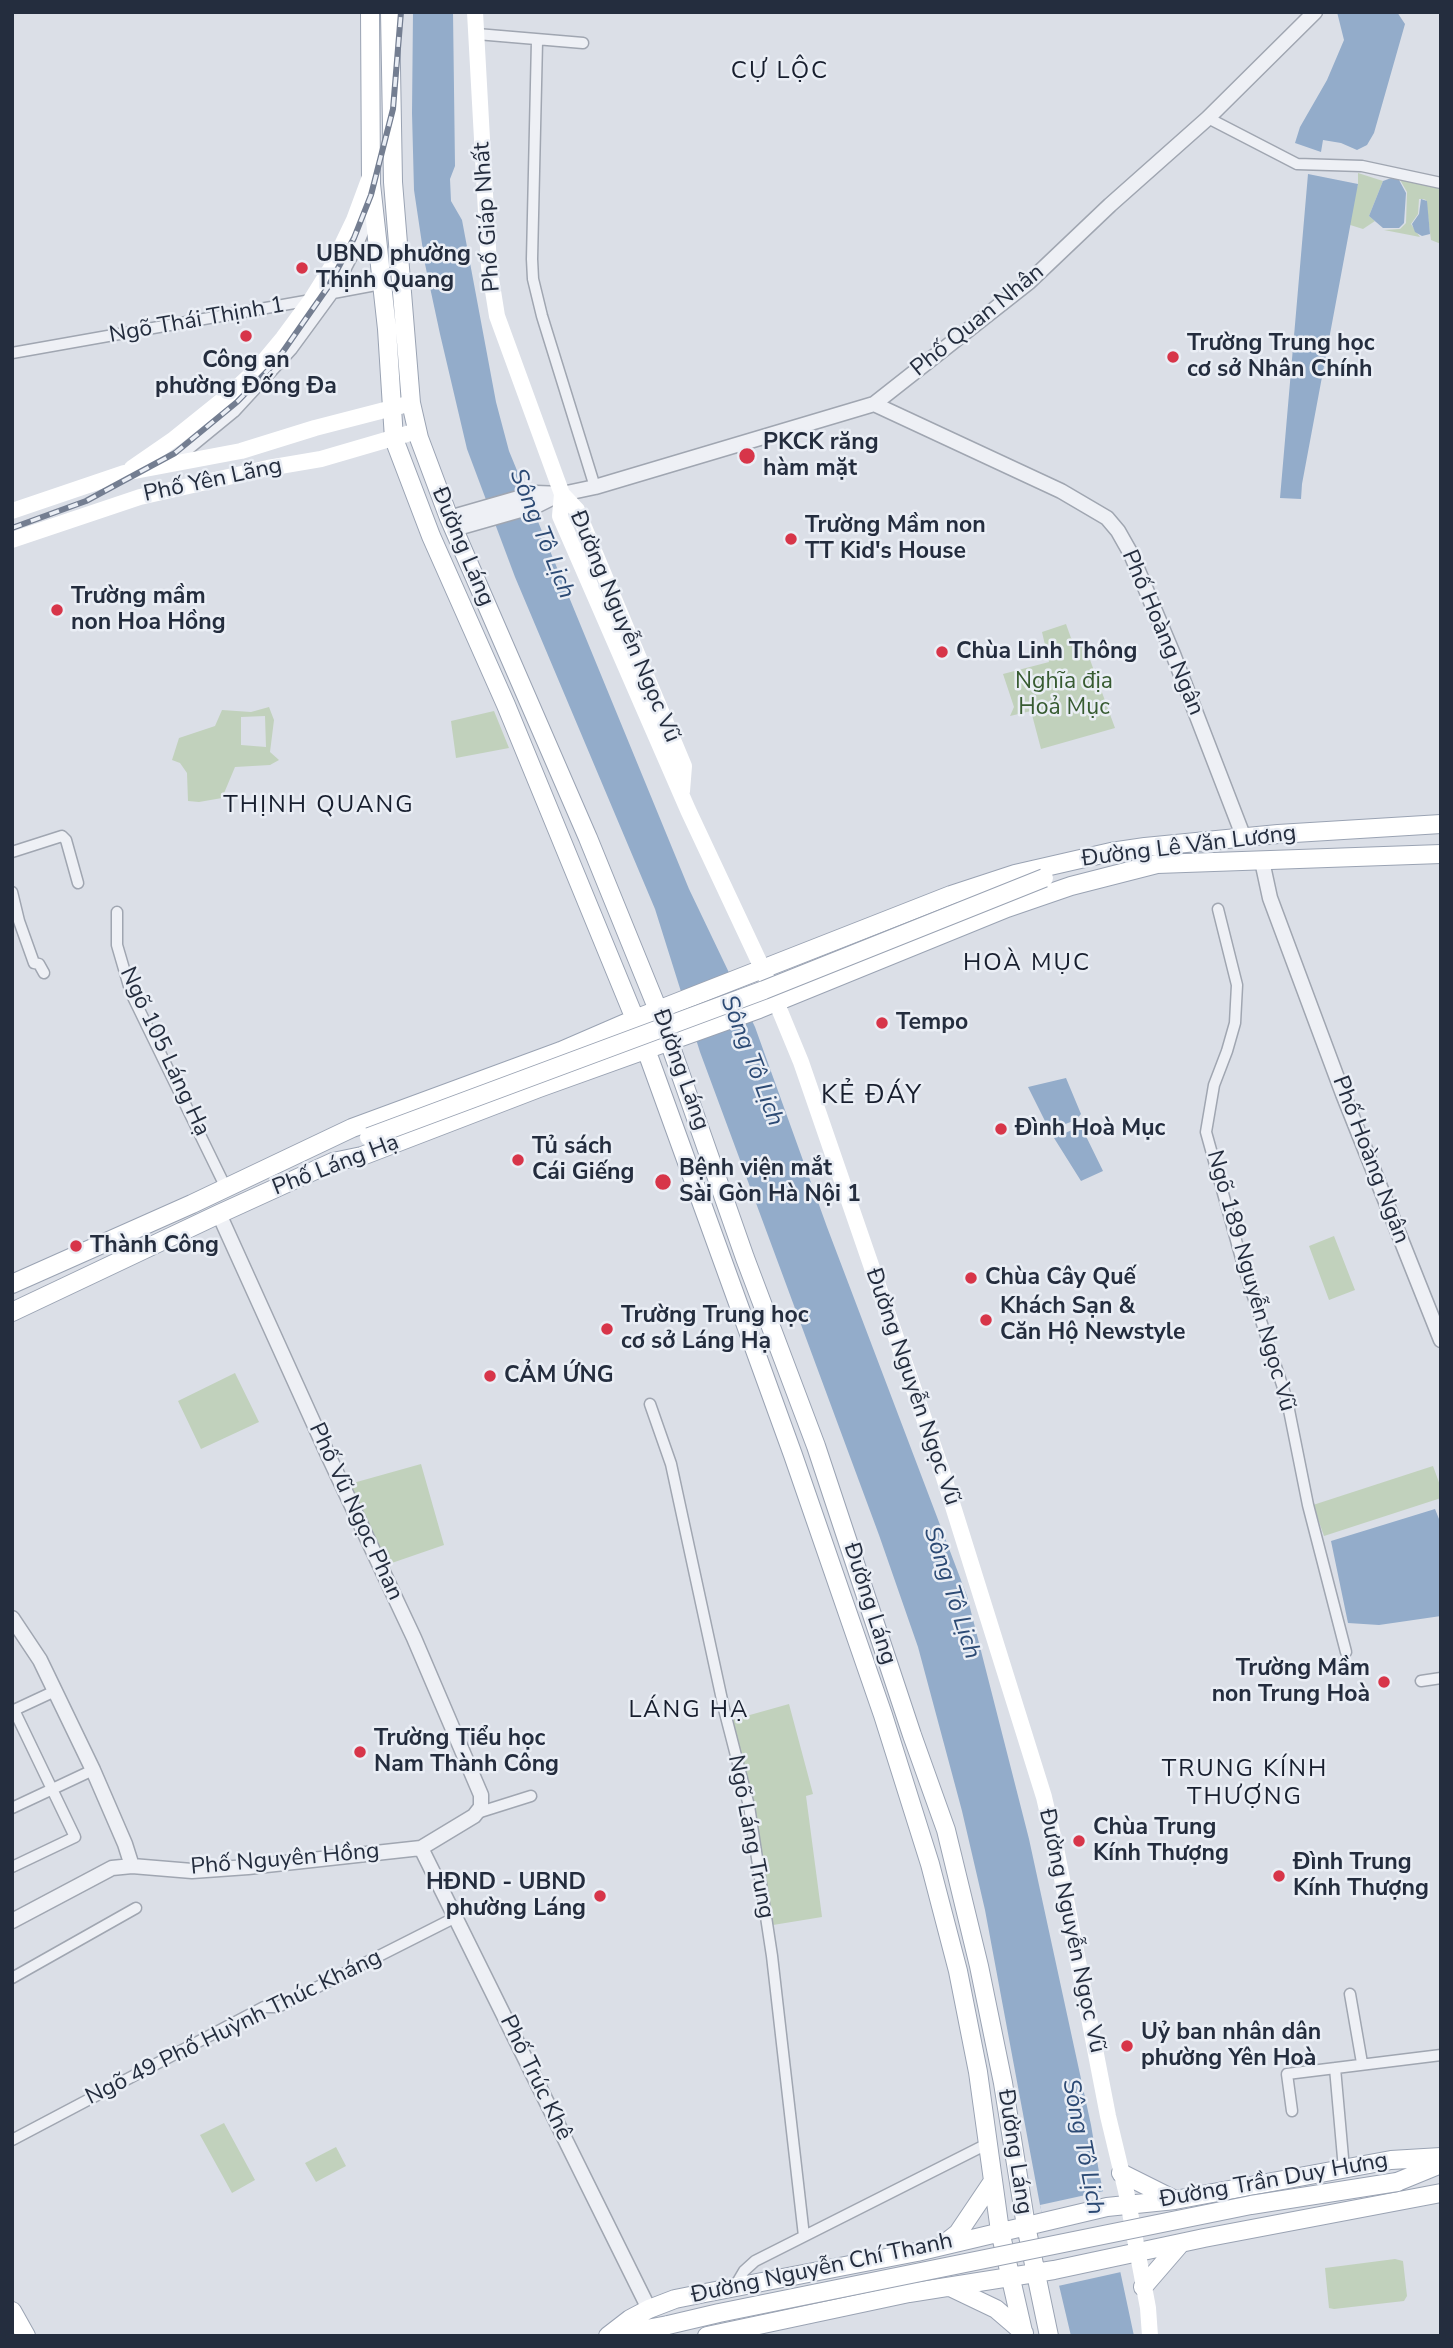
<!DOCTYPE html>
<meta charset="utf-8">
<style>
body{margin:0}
#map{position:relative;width:1453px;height:2348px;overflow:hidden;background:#dbdfe7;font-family:"Nunito Sans",sans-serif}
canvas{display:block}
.frame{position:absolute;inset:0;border:14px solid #242d3e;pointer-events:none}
</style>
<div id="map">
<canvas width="1453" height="2348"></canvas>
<div class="frame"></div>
</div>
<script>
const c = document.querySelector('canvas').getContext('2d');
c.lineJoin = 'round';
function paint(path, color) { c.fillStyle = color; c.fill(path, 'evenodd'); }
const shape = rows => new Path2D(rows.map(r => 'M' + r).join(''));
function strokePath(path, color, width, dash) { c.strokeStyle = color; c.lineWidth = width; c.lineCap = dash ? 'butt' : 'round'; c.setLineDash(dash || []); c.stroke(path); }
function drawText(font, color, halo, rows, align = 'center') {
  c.font = font + ' "Nunito Sans",sans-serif'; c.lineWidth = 5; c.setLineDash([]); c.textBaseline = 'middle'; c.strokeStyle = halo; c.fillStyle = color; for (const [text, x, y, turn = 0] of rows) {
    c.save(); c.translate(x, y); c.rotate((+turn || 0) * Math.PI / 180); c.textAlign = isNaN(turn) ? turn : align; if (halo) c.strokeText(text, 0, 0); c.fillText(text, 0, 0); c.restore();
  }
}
const green = shape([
 [1358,173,1383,181,1369,216,1375,221,1363,229,1347,224,1358,184],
 [1399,178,1441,184,1441,244,1431,240,1426,200,1423,199,1419,199,1418,214,1411,224,1420,237,1384,230,1400,229,1406,223,1407,192],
 [1066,624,1071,638,1080,647,1085,646,1115,728,1041,749,1031,711,1010,716,1014,707,1003,674,1049,662,1042,632],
 [269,707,274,720,270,752,279,760,270,765,235,767,222,798,199,802,188,801,187,773,180,763,172,760,179,738,215,726,222,710,251,712],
 [265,716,266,747,241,745,241,717],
 [494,711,509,748,456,758,451,721],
 [1334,1236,1355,1290,1329,1300,1309,1246],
 [235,1373,259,1422,201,1449,178,1401],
 [421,1464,444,1545,386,1565,346,1485],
 [1433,1466,1441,1488,1441,1498,1324,1536,1313,1505],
 [789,1704,813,1794,806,1796,822,1917,773,1925,754,1811,732,1720],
 [224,2123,255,2180,232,2193,200,2135],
 [336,2147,346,2166,316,2182,305,2163],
 [1395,2259,1403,2261,1407,2296,1404,2301,1334,2309,1329,2308,1325,2268]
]);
const water = shape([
 [413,12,453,12,455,166,450,179,451,201,462,220,496,402,509,451,689,889,755,1027,827,1227,967,1596,1029,1839,1091,2125,1099,2172,1134,2336,1071,2336,1040,2205,985,1910,962,1811,918,1647,879,1535,700,1052,655,909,515,577,467,449,440,334,425,264,414,190,412,113],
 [1337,12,1397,12,1405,24,1374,133,1367,145,1357,150,1341,143,1323,140,1321,152,1295,143,1300,127,1327,80,1344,40],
 [1308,174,1358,184,1302,484,1301,499,1280,498],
 [1394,177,1399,180,1406,193,1404,223,1399,228,1383,228,1369,216,1383,181],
 [1421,199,1427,201,1430,234,1422,236,1415,232,1412,224,1419,214],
 [1066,1078,1081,1114,1076,1120,1052,1129,1048,1127,1028,1087],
 [1081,1126,1103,1171,1081,1181,1054,1138],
 [1435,1509,1441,1524,1441,1616,1379,1625,1348,1623,1331,1541]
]);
const pier = shape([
 [1104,2191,1110,2220,1113,2219,1119,2244,1115,2245,1121,2272,1058,2286,1052,2258,1048,2258,1043,2233,1046,2232,1040,2205]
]);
const minor = shape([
 [477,34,583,43],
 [537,41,532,259,533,279,542,316,595,487],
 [1208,118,1297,164,1362,166,1441,183],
 [12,353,311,300,333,293,381,284],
 [173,462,234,412,292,349,333,293,357,247,371,213],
 [12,852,62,836,66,840,78,883],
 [12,892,19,921,34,963,39,964,44,973],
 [1218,909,1237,985,1235,1023,1227,1051,1214,1085,1206,1132,1244,1269,1287,1400,1308,1505,1346,1652],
 [117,912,117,945,131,993,226,1188],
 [650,1404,671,1464,724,1709,749,1806,772,1956,804,2236],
 [1421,1681,1441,1678],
 [12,1711,55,1691],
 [12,1808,93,1770],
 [477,1813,531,1796],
 [12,1867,75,1837,14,1710],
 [12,1978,136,1908],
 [1350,1994,1362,2063],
 [1335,2068,1344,2169],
 [1292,2111,1287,2074,1441,2055],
 [12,2140,264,2007,278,2007,456,1917],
 [734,2288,744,2271,755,2261,989,2143]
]);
const tertiary = shape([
 [874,404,1061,491,1107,518,1118,531,1131,554,1173,654,1244,838],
 [449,518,536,493,562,494,595,487,874,404,1029,282,1110,205,1208,118,1315,12],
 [454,529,538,505,560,494],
 [1262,861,1270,898,1343,1094,1441,1340],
 [12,1618,40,1660,93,1770,125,1844,132,1866],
 [421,1848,649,2309],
 [12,1921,112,1868,132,1866,192,1871,248,1867,421,1848,474,1816,481,1807,481,1795,414,1638,328,1455,219,1214]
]);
const secondary = shape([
 [475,12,489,266,497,316,562,494,577,510,684,766,682,791],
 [132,468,174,439,230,394,258,368,283,338,311,300,331,268,354,220,371,174],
 [562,494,560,516,688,810,763,970,801,1062,941,1468,1044,1797,1057,1853,1108,2116,1126,2191,1148,2308,1150,2336],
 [12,511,124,473,241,451,315,428,404,405],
 [12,540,140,497,268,468,321,459,417,431]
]);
const primary = shape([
 [370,12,371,184,387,329,394,439,431,536,506,705,635,1019,793,1455,883,1715,930,1864,958,1971,978,2072,1000,2231,1024,2336],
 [390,12,393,182,411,403,419,438,449,518,588,838,658,1010,745,1258,816,1446,912,1735,946,1830,979,1966,1003,2083,1026,2226,1049,2336],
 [12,1284,192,1204,352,1128,561,1051,635,1019,951,895,1015,874,1111,852,1145,847,1278,834,1441,824],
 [12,1312,219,1214,333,1162,362,1156,539,1088,759,1009,1007,908,1071,886,1157,864,1441,854],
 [1121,2173,1175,2200],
 [1397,2182,1441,2164],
 [944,2244,958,2233,993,2181],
 [950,2287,996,2309,1024,2333],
 [1143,2287,1181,2243],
 [12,2311,26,2336],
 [608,2336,630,2319,649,2309,675,2299,705,2293,917,2252,1107,2207,1175,2200,1391,2160,1441,2157],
 [609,2336,668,2325],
 [707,2336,909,2293,1054,2270,1204,2238,1441,2193]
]);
const rail = shape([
 [12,528,86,501,175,453,237,402,275,363,328,287,354,238,371,195,393,109,401,12]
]);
const primaryBridge = shape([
 [369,1137,764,990,1044,878],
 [668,2325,719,2313,1251,2205,1397,2182]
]);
const markers = [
 [302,268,7,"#d73549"],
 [246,336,7,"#d73549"],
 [1173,357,7,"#d73549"],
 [747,456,9,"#d73549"],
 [791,539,7,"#d73549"],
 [57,610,7,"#d73549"],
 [942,652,7,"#d73549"],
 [882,1023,7,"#d73549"],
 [1001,1129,7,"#d73549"],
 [518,1160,7,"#d73549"],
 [663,1182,9,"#d73549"],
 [76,1246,7,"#d73549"],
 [971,1278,7,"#d73549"],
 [986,1320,7,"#d73549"],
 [607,1329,7,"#d73549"],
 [490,1376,7,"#d73549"],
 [1384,1682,7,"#d73549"],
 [360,1752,7,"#d73549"],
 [1079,1841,7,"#d73549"],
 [1279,1876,7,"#d73549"],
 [600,1896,7,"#d73549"],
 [1127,2046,7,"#d73549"]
];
const streetNames = [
 ["Phố Giáp Nhất",488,217,-94],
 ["Ngõ Thái Thịnh 1",197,321,-10],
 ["Phố Quan Nhân",978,321,-39],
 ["Phố Yên Lãng",213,481,-12],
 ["Đường Láng",462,547,67],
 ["Đường Nguyễn Ngọc Vũ",624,627,67],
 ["Phố Hoàng Ngân",1162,633,67],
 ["Đường Lê Văn Lương",1189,847,-7],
 ["Ngõ 105 Láng Hạ",164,1052,65],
 ["Đường Láng",680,1070,70],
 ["Phố Hoàng Ngân",1370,1160,69],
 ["Phố Láng Hạ",336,1166,-21],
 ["Ngõ 189 Nguyễn Ngọc Vũ",1250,1281,74],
 ["Đường Nguyễn Ngọc Vũ",912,1387,71],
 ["Phố Vũ Ngọc Phan",355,1512,65],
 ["Đường Láng",869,1604,72],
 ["Ngõ Láng Trung",750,1837,79],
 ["Phố Nguyên Hồng",285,1860,-5],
 ["Đường Nguyễn Ngọc Vũ",1071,1931,78],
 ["Ngõ 49 Phố Huỳnh Thúc Kháng",234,2028,-26],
 ["Phố Trúc Khê",535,2078,64],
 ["Đường Láng",1014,2152,81],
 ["Đường Trần Duy Hưng",1274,2181,-10],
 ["Đường Nguyễn Chí Thanh",822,2269,-12]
];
const poiNames = [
 ["UBND phường",316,255],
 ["Thịnh Quang",316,281],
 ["Trường Trung học",1187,344],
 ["cơ sở Nhân Chính",1187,370],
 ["Công an",246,361,"center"],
 ["phường Đống Đa",246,387,"center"],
 ["PKCK răng",763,443],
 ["hàm mặt",763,469],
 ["Trường Mầm non",805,526],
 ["TT Kid's House",805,552],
 ["Trường mầm",71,597],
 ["non Hoa Hồng",71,623],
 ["Chùa Linh Thông",956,652],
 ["Tempo",896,1023],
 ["Đình Hoà Mục",1015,1129],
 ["Tủ sách",532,1147],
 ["Cái Giếng",532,1173],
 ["Bệnh viện mắt",679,1169],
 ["Sài Gòn Hà Nội 1",679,1195],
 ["Thành Công",90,1246],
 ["Chùa Cây Quế",985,1278],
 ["Khách Sạn &",1000,1307],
 ["Căn Hộ Newstyle",1000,1333],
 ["Trường Trung học",621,1316],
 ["cơ sở Láng Hạ",621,1342],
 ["CẢM ỨNG",504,1376],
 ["Trường Mầm",1370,1669,"right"],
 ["non Trung Hoà",1370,1695,"right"],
 ["Trường Tiểu học",374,1739],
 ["Nam Thành Công",374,1765],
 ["Chùa Trung",1093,1828],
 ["Kính Thượng",1093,1854],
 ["Đình Trung",1293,1863],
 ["Kính Thượng",1293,1889],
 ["HĐND - UBND",586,1883,"right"],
 ["phường Láng",586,1909,"right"],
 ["Uỷ ban nhân dân",1141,2033],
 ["phường Yên Hoà",1141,2059]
];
const parkNames = [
 ["Nghĩa địa",1064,682],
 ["Hoả Mục",1064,708]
];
const neighbourhoodNames = [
 ["CỰ LỘC",780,72],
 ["THỊNH QUANG",319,806],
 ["HOÀ MỤC",1027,964],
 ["LÁNG HẠ",689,1711],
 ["TRUNG KÍNH",1245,1770],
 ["THƯỢNG",1245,1798]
];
const waterNames = [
 ["Sông Tô Lịch",541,534,68],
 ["Sông Tô Lịch",751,1061,69],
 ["Sông Tô Lịch",951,1593,72],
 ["Sông Tô Lịch",1082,2147,79]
];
const quarterNames = [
 ["KẺ ĐÁY",872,1097]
];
paint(green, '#c1d1bc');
paint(water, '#93acca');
paint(pier, '#dbdfe7');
strokePath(minor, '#a0a6b1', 13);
strokePath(tertiary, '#a0a6b1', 17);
strokePath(primary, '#9aa3b3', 20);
strokePath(minor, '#eef0f5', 10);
strokePath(tertiary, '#eef0f5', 14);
strokePath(secondary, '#fff', 16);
strokePath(primary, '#fff', 18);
strokePath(rail, '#747e91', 6);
strokePath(rail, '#eaeef5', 3.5, [10]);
strokePath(primaryBridge, '#9aa3b3', 20, []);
strokePath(primaryBridge, '#fff', 18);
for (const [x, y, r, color] of markers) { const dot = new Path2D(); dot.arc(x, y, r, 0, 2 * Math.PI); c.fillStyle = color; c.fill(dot); strokePath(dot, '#eaeef5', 2.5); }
drawText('23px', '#242d3e', '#eaeef5', streetNames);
drawText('bold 23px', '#242d3e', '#eaeef5', poiNames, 'left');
drawText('23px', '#375b31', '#eaeef5', parkNames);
c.letterSpacing = '2px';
drawText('24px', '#171e2e', '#eaeef5', neighbourhoodNames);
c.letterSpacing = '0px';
drawText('italic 24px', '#2c4a74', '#eaeef5', waterNames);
c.letterSpacing = '2px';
drawText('26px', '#171e2e', '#eaeef5', quarterNames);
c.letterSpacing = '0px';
</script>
